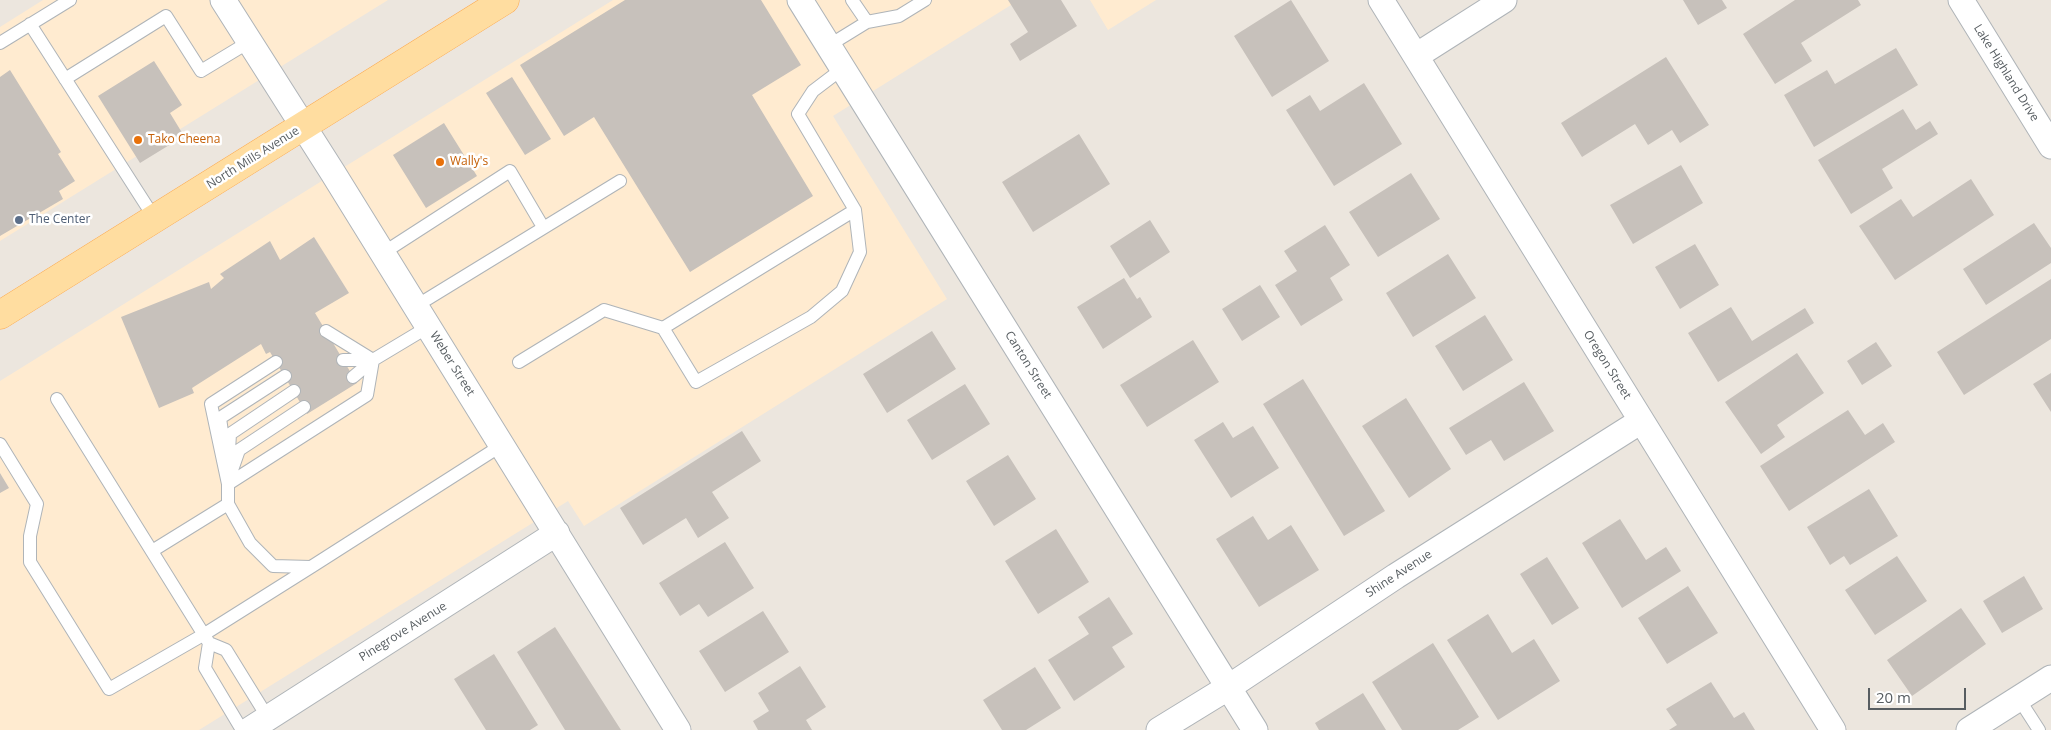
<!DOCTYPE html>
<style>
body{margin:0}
#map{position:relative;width:2051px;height:730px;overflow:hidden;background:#ece6de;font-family:"Open Sans",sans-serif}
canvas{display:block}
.scale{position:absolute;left:1868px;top:688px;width:98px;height:22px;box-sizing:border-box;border:2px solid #575d61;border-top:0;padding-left:6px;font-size:15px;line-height:18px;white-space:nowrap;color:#575d61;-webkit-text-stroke:4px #fff;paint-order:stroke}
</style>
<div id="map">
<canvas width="2051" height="730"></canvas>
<div class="scale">20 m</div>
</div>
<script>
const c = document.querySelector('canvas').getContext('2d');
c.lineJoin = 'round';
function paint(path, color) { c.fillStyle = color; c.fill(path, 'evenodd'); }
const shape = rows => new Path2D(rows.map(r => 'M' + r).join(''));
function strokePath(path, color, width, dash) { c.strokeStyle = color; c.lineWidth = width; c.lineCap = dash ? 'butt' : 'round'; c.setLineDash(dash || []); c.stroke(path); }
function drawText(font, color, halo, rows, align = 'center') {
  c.font = font + ' "Open Sans",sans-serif'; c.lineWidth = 5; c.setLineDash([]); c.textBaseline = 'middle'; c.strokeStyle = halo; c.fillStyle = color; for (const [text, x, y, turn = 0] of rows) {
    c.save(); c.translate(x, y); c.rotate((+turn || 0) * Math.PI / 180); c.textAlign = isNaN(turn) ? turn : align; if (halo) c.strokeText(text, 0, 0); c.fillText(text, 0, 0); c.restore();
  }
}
const commercial = shape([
 [43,0,388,0,0,241,0,27],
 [613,0,1019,0,833,116,947,299,584,526,568,501,199,730,0,730,0,381],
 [1090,0,1156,0,1108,30]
]);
const building = shape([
 [625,0,761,0,801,65,752,95,813,196,690,272,594,117,564,136,520,65],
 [1008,0,1061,0,1077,26,1020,61,1010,44,1028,32],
 [1291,0,1329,61,1272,97,1234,36],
 [1683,0,1722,0,1727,8,1698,25],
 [1795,0,1858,0,1861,5,1801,43,1812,61,1775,84,1743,34],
 [1896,48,1918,85,1814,147,1784,95,1827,70,1835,84],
 [1666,57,1709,125,1680,143,1672,130,1648,145,1635,124,1582,157,1561,123],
 [154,61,182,105,170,113,184,136,140,163,98,96],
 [10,70,61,152,58,154,75,181,59,191,63,199,0,236,0,77],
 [512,77,551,139,525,155,486,93],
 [1364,83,1402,144,1334,186,1286,110,1310,95,1320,111],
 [1903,109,1916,130,1930,121,1938,134,1882,169,1893,188,1851,214,1818,160],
 [444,123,477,176,426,208,393,155],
 [1079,134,1110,184,1033,232,1002,182],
 [1681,165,1703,203,1633,244,1610,205],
 [1411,173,1440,219,1378,257,1349,212],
 [1971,179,1994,215,1895,280,1859,226,1901,199,1913,217],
 [1150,220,1170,252,1130,278,1110,246],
 [2034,223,2051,248,2051,263,1986,305,1963,269],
 [1325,225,1350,265,1330,278,1343,300,1301,326,1275,285,1297,271,1284,251],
 [314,237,349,293,315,313,357,383,307,414,270,352,266,354,261,344,192,388,194,393,159,408,121,317,209,282,211,289,224,278,220,274,270,241,280,260],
 [1695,244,1719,285,1680,309,1655,267],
 [1448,254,1476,298,1413,337,1386,293],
 [1124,278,1137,299,1140,297,1152,317,1103,349,1077,307],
 [2051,279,2051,339,1964,395,1937,352],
 [1260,285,1280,317,1242,341,1222,309],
 [1731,307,1752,341,1805,308,1814,323,1718,382,1688,333],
 [1485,315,1513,360,1463,391,1435,346],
 [932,331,956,369,887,413,863,374],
 [1193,340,1219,382,1147,427,1120,385],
 [1876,342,1892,366,1862,385,1847,361],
 [1797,353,1824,393,1777,425,1785,437,1761,454,1725,402],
 [2051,373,2051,412,2033,384],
 [1303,379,1385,511,1344,536,1263,404],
 [1524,382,1554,431,1504,461,1491,440,1466,455,1449,428],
 [965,384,990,424,932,460,907,420],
 [1406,398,1451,469,1409,498,1362,426],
 [1848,410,1865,435,1883,423,1895,442,1789,511,1760,466],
 [1223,422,1233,438,1253,426,1279,468,1231,498,1194,440],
 [742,431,761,461,712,492,729,518,698,538,686,518,643,545,620,508],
 [1008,455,1036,499,994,526,966,481],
 [0,473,9,488,0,493],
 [1869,489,1898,536,1850,565,1844,556,1830,565,1807,527],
 [1253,516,1268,540,1291,525,1319,570,1259,607,1216,539],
 [1620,519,1646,560,1666,547,1681,571,1622,608,1582,543],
 [1056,529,1089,582,1038,614,1005,561],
 [725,542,754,588,708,617,699,604,680,616,659,583],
 [1897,556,1927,601,1875,635,1845,590],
 [1547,557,1579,608,1552,625,1520,574],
 [2024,576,2043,609,2002,633,1983,601],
 [1688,586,1718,633,1667,664,1638,618],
 [1109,597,1133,634,1112,647,1125,667,1074,701,1048,660,1089,634,1078,617],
 [1961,608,1986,644,1912,696,1887,660],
 [763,611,789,652,725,692,699,651],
 [1488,614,1512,653,1534,639,1560,681,1498,720,1447,640],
 [555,627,621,730,565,730,517,652],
 [1433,643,1479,717,1458,730,1402,730,1372,682],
 [494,654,538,725,530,730,486,730,454,679],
 [800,666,826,707,806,720,812,730,758,730,753,721,769,711,758,693],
 [1035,667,1061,708,1026,730,1002,730,983,700],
 [1711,682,1734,718,1744,712,1755,730,1669,730,1677,725,1666,709],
 [1363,693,1386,730,1319,730,1315,723]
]);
const service = shape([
 [867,22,899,16,925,0],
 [30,24,155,219],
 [0,43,70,0],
 [828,46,867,22,852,0],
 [842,69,813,91,798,114,855,210,860,252,842,291,811,317,696,382,663,328,855,210],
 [65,79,166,16,201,71,249,42],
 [383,253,510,171,543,227],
 [416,306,620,181],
 [428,327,373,360,367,395,228,484,228,504,250,543,273,566,311,567,502,445],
 [326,331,373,360],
 [343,360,373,360],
 [519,362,604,310,663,328],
 [353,377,373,360],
 [57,399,209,643,226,650,268,718],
 [222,432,220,418,285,376],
 [0,444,37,504,30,536,30,562,109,689,203,635,311,567],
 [228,467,230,434,294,391],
 [232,470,239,450,304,407],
 [228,484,211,404,276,362],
 [152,551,228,504],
 [209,643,205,668,242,730],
 [2019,699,2039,730]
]);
const minor = shape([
 [223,0,333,173,678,730],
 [800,0,1255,730],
 [1381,0,1833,730],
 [1961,0,2051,146],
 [1416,56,1504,0],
 [249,730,557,533],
 [1159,730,1229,687,1396,576,1641,421],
 [1969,730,2051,678]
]);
const primary = shape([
 [0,315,505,0]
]);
const markers = [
 [138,140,5,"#e8710a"],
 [440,162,5,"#e8710a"],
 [19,220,5,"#5c6f8a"]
];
const streetNames = [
 ["Lake Highland Drive",2006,73,58],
 ["North Mills Avenue",253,158,-32],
 ["Weber Street",452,364,58],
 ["Canton Street",1028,365,58],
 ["Oregon Street",1607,365,58],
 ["Shine Avenue",1399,574,-33],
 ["Pinegrove Avenue",403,632,-32]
];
const foodNames = [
 ["Tako Cheena",148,140],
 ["Wally's",450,162]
];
const serviceNames = [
 ["The Center",29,220]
];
paint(commercial, '#ffebd0');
paint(building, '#c7c1bb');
strokePath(service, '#afb4b8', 14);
strokePath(minor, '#afb4b8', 27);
strokePath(primary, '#fca547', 29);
strokePath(service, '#fff', 12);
strokePath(minor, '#fff', 25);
strokePath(primary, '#ffdda0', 28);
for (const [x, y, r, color] of markers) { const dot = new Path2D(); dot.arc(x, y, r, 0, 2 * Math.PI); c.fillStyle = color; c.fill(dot); strokePath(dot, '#fff', 2); }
drawText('12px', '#575d61', '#fff', streetNames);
drawText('12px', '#c56008', '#fff', foodNames, 'left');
drawText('12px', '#4e5e75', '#fff', serviceNames, 'left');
</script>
